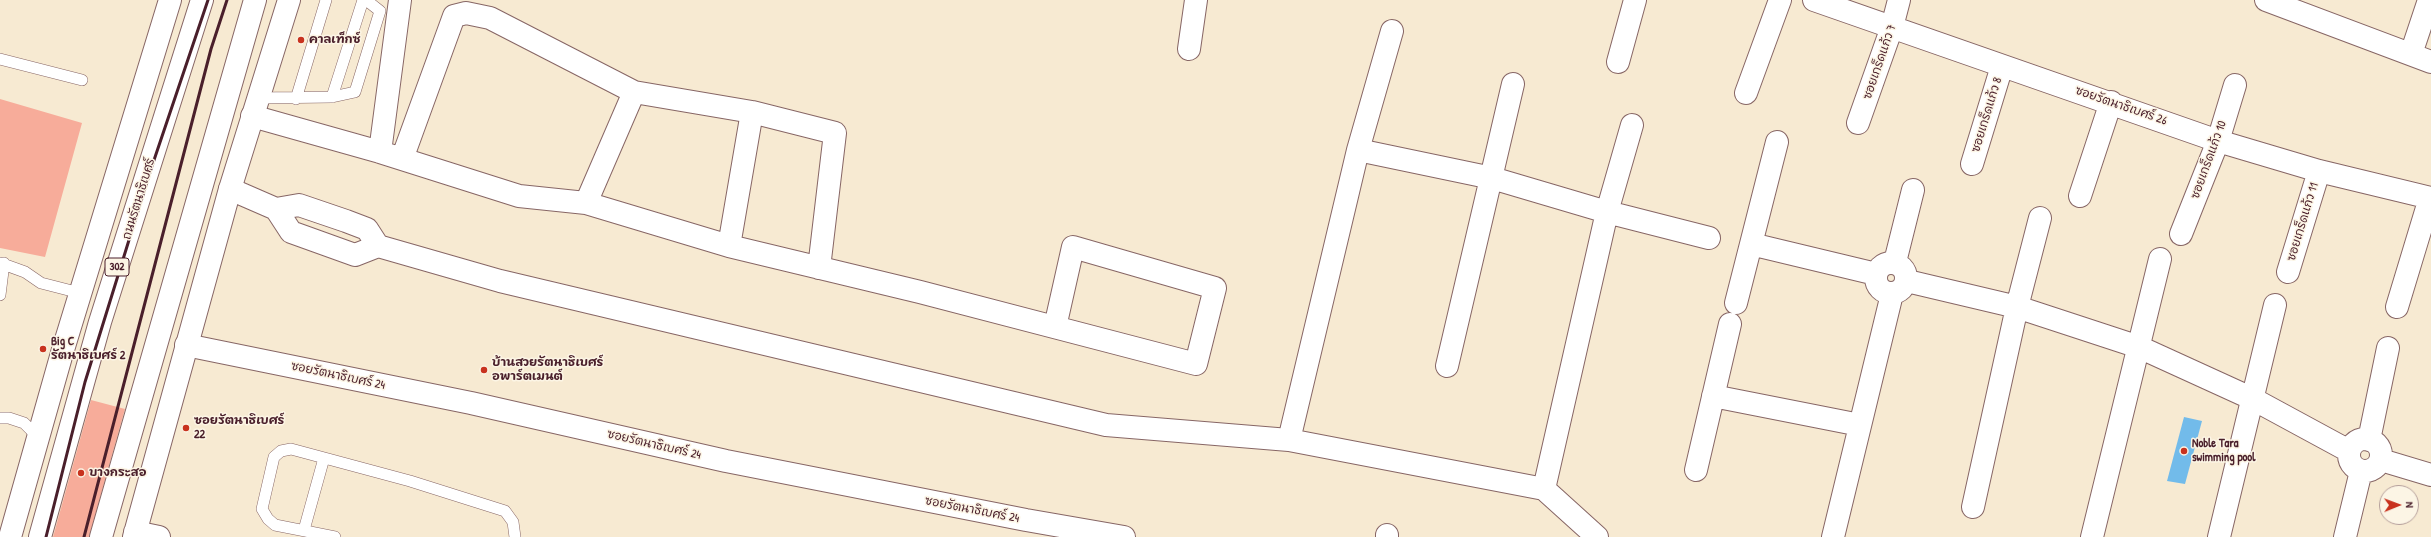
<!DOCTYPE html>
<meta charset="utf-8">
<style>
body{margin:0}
#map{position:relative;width:2431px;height:537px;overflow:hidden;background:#f7ead2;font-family:"Patrick Hand",sans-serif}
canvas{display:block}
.north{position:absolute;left:2379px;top:485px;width:40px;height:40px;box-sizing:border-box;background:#fcf5e5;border:1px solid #b59f9b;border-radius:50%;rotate:89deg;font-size:11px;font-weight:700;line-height:16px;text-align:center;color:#4a1f2b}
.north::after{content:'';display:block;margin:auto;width:14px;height:18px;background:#c8321e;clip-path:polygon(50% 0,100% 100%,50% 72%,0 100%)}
</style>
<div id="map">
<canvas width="2431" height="537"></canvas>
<div class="north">N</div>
</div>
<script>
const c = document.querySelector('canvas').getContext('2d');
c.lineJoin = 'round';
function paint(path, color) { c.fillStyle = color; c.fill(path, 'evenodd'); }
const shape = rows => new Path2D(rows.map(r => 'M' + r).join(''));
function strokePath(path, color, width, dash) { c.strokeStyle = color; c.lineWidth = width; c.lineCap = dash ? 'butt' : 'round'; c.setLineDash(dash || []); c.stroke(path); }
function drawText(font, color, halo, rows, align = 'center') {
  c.font = font + ' "Patrick Hand","Playpen Sans Thai",sans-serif'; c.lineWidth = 3; c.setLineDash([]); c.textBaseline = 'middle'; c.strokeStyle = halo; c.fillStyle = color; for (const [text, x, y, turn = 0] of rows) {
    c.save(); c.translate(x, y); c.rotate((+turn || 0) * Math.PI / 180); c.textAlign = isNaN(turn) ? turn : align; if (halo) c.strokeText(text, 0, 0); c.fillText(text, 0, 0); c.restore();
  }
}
const water = shape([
 [2184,417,2202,421,2185,484,2167,481]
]);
const building = shape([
 [0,99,82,123,45,257,0,248],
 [91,400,125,409,89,537,53,537]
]);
const lane = shape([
 [0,59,82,80],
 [332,97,363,0],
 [258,98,332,97,355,92,380,11,366,0],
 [296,99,326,0],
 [0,263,25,272,41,283,80,293],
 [0,295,4,263],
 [0,418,9,418,24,423,39,438],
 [304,530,324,458],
 [335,537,275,525,268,519,262,509,274,457,281,451,291,449,410,481,505,511,513,522,515,537]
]);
const street = shape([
 [1814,0,2218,141,2319,171,2431,198],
 [2266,0,2431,62],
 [1189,49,1196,0],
 [2411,54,2429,0],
 [1618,62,1635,0],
 [1746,93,1780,0],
 [252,116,380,152,519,196,586,203,729,246,920,292,1196,364,1215,288,1073,247,1055,327],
 [1858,123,1892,27,1899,0],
 [1358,150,1492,178,1607,212,1709,238],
 [380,152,400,0],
 [402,159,454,16,466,13,490,18,634,92,752,112,835,133,819,268],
 [1972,164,2002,66],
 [230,189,276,209,299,205,346,221,367,229,378,246],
 [2080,196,2111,102],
 [586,203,634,92],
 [276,209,291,232,355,255,378,246,500,281,1106,425,1289,440,1544,489,1597,537],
 [2181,234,2218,141,2235,85],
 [1751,244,1876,274],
 [729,246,752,112],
 [1895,262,1913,190],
 '1876 278a15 15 0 1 1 30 0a15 15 0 1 1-30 0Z',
 [2288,272,2319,171],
 [1907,281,2017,307,2139,347,2253,399,2349,451],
 [1736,303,1777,142],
 [2397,307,2430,198],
 [186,345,471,403,726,461,1026,520,1124,537],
 [1447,366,1513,84],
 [1713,396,1860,425],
 '2349 455a16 16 0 1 1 32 0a16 16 0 1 1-32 0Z',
 [1289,440,1358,150,1392,31],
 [2369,440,2388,348],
 [2381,460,2431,475],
 [1696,470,1730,324],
 [1544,489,1607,212,1632,125],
 [1973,507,2017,307,2040,218],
 [1387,537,1387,535],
 [1833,537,1892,294],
 [2092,537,2160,259],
 [2219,537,2275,305],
 [2345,537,2361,471]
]);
const secondary = shape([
 [135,532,159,537],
 [10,537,62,353,170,0],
 [134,537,230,189,289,0]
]);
const primary = shape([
 [40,537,100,322,202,0],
 [101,537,255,0]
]);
const rail = shape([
 [46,537,85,382,151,169,208,0],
 [84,537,211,49,227,0]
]);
const markers = [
 [301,40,4,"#c8321e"],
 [43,349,4,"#c8321e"],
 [484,370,4,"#c8321e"],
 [186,428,4,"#c8321e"],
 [2184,451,4,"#c8321e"],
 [81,473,4,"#c8321e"]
];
const shields = [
 [117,267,24]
];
const shieldNames = [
 ["302",117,267]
];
const poiNames = [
 ["คาลเท็กซ์",309,40],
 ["Big C",51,342],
 ["รัตนาธิเบศร์ 2",51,356],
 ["บ้านสวยรัตนาธิเบศร์",492,363],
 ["อพาร์ตเมนต์",492,377],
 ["ซอยรัตนาธิเบศร์",194,421],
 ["22",194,435],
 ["Noble Tara",2192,444],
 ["swimming pool",2192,458],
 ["บางกระสอ",89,473]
];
const streetNames = [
 ["ซอยเกร็ดแก้ว 7",1880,62,-71],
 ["ซอยรัตนาธิเบศร์ 26",2121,106,19],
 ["ซอยเกร็ดแก้ว 8",1987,115,-73],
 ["ซอยเกร็ดแก้ว 10",2209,160,-70],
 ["ถนนรัตนาธิเบศร์",139,199,-73],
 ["ซอยเกร็ดแก้ว 11",2303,222,-73],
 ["ซอยรัตนาธิเบศร์ 24",338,376,12],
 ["ซอยรัตนาธิเบศร์ 24",654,445,13],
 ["ซอยรัตนาธิเบศร์ 24",972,510,11]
];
paint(water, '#72bbea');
paint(building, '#f7ac9a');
strokePath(lane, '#876665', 12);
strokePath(street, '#876665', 24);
strokePath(secondary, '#876665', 24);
strokePath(primary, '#876665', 24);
strokePath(lane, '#fff', 11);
strokePath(street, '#fff', 22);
strokePath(secondary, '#fff', 22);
strokePath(primary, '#fff', 22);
strokePath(rail, '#4a1f2b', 3);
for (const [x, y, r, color] of markers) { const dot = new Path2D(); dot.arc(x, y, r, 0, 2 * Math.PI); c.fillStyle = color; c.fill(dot); strokePath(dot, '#fcf5e5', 1.5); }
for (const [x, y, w] of shields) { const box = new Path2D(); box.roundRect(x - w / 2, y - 9, w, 18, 3); c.fillStyle = '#fcf5e5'; c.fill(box); strokePath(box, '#4a1f2b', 1); }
drawText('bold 11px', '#4a1f2b', null, shieldNames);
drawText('bold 12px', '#4a1f2b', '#fcf5e5', poiNames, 'left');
drawText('12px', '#4a1f2b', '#fcf5e5', streetNames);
</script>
